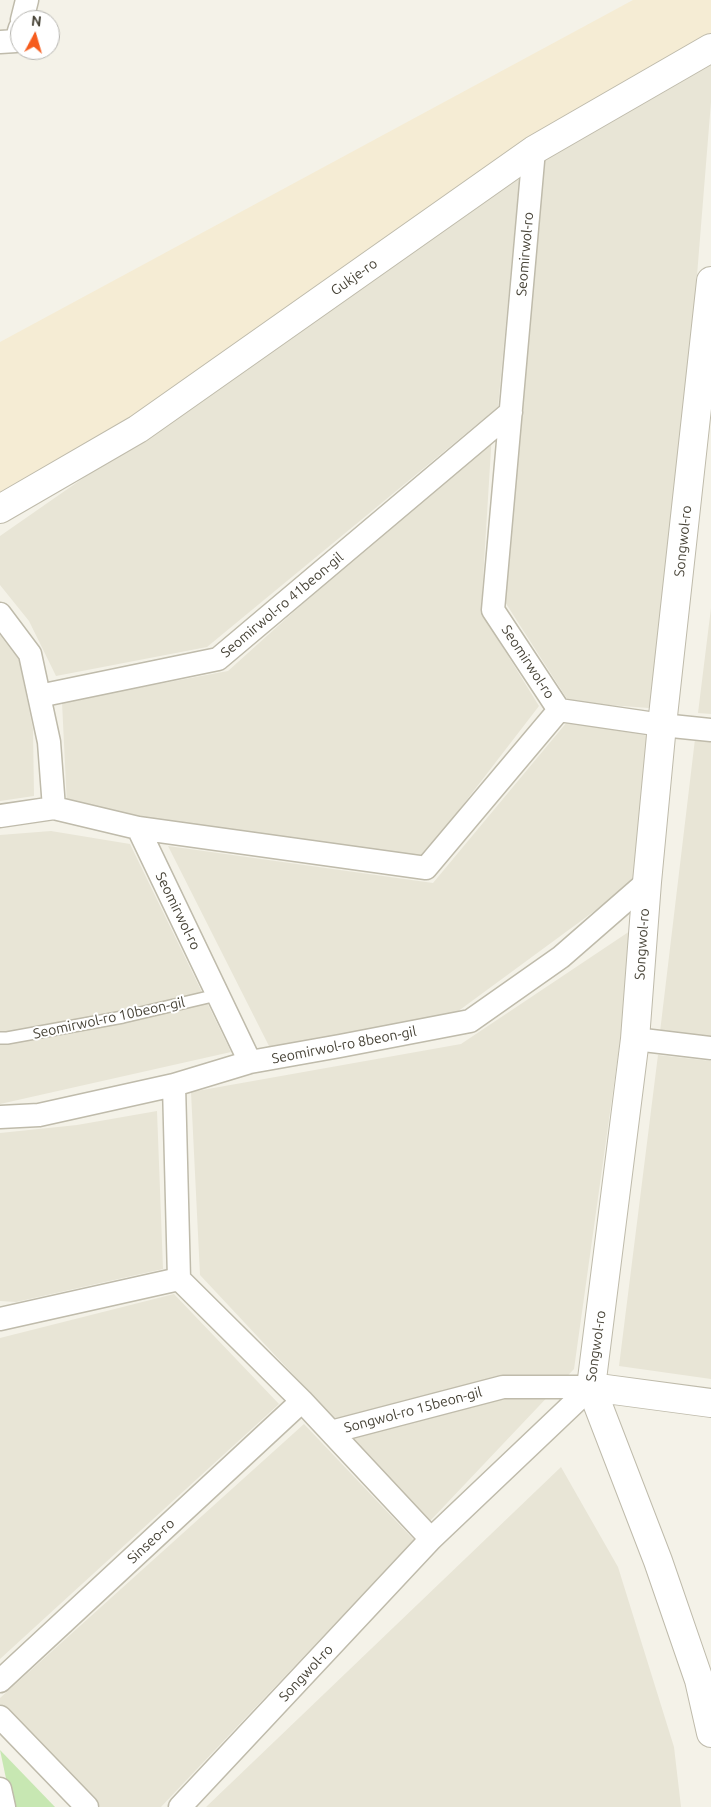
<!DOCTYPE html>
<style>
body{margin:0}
#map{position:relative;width:711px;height:1807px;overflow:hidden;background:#f4f2e8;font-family:Ubuntu,sans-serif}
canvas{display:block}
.north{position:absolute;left:10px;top:10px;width:50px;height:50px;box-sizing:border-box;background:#fff;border:1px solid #b5b4af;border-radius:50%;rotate:6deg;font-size:14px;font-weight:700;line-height:20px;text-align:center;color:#474337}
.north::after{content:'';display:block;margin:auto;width:18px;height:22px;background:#f65c1d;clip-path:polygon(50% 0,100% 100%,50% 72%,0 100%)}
</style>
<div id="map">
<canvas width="711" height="1807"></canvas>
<div class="north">N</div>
</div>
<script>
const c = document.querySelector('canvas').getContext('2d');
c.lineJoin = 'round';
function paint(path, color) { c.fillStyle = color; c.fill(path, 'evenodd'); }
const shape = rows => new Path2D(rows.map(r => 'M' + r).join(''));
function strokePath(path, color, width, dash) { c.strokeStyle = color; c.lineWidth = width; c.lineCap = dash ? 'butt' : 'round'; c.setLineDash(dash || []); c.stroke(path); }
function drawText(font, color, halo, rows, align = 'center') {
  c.font = font + ' Ubuntu,sans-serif'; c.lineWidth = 4; c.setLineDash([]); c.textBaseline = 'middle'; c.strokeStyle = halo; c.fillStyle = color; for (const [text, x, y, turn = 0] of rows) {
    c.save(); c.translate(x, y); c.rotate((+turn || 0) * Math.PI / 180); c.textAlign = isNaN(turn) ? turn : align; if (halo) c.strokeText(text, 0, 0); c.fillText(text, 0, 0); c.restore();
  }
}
const residential = shape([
 [711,60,711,102,662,709,569,702,505,602,539,156],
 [520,174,498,407,207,647,56,676,29,621,0,585,0,536],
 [492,433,481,612,539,706,422,858,67,806,62,702,228,671],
 [711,608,711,714,698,713],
 [0,635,19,660,33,729,34,796,0,801],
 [567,722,655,737,638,879,457,1012,270,1048,168,846,433,883],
 [695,739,711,741,711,1038,660,1032],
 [51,831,130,844,231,1052,0,1104,0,835],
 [636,927,574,1369,430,1521,200,1275,191,1092,461,1044],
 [658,1055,711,1061,711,1379,619,1366],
 [157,1111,163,1269,16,1302,0,1301,0,1133,77,1125],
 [174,1294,279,1404,0,1659,0,1338],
 [304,1424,414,1540,161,1807,100,1807,0,1704,0,1698],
 [561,1467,618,1567,674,1747,681,1807,206,1807]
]);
const commercial = shape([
 [633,0,711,0,711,35,580,107,523,141,131,420,0,495,0,342]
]);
const green = shape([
 [0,1750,55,1807,12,1807]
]);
const service = shape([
 [0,1038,7,1038,123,1017,217,995]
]);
const minor = shape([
 [22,20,27,0],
 [0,42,16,41,20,28],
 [534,150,493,610,559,710],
 [0,614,30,654,49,742,54,808],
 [39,696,218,659,511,412],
 [559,710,662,725,711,730],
 [0,816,54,808,138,828,426,868,559,710],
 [138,828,250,1062],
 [635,1039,711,1048],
 [174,1085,179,1279,302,1401,331,1432,503,1387,591,1387],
 [0,1117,39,1115,174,1085,250,1062,340,1046,470,1021,561,957,647,882],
 [0,1319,179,1279],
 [331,1432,431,1539],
 [0,1681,302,1401],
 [0,1717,87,1807],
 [0,1789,4,1807],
 [180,1807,431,1539,591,1387]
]);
const tertiary = shape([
 [711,281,662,725,647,882,635,1039,591,1387,658,1561,699,1680,711,1733],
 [0,509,138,429,534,150,711,48],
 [591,1387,711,1403]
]);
const streetNames = [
 ["Seomirwol-ro",525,254,-85],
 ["Gukje-ro",354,277,-35],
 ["Songwol-ro",683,541,-84],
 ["Seomirwol-ro 41beon-gil",282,605,-40],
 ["Seomirwol-ro",528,662,57],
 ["Seomirwol-ro",178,911,64],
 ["Songwol-ro",642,944,-86],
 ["Seomirwol-ro 10beon-gil",109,1018,-12],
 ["Seomirwol-ro 8beon-gil",344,1045,-11],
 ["Songwol-ro",596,1346,-82],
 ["Songwol-ro 15beon-gil",413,1410,-15],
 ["Sinseo-ro",151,1541,-43],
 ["Songwol-ro",306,1673,-47]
];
paint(residential, '#e8e5d6');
paint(commercial, '#f5ecd4');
paint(green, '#c7e7b2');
strokePath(service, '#bfbbab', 14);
strokePath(minor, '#bfbbab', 25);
strokePath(tertiary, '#bfbbab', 30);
strokePath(service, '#fff', 11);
strokePath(minor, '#fff', 22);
strokePath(tertiary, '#fff', 28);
drawText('14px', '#474337', '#fff', streetNames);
</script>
